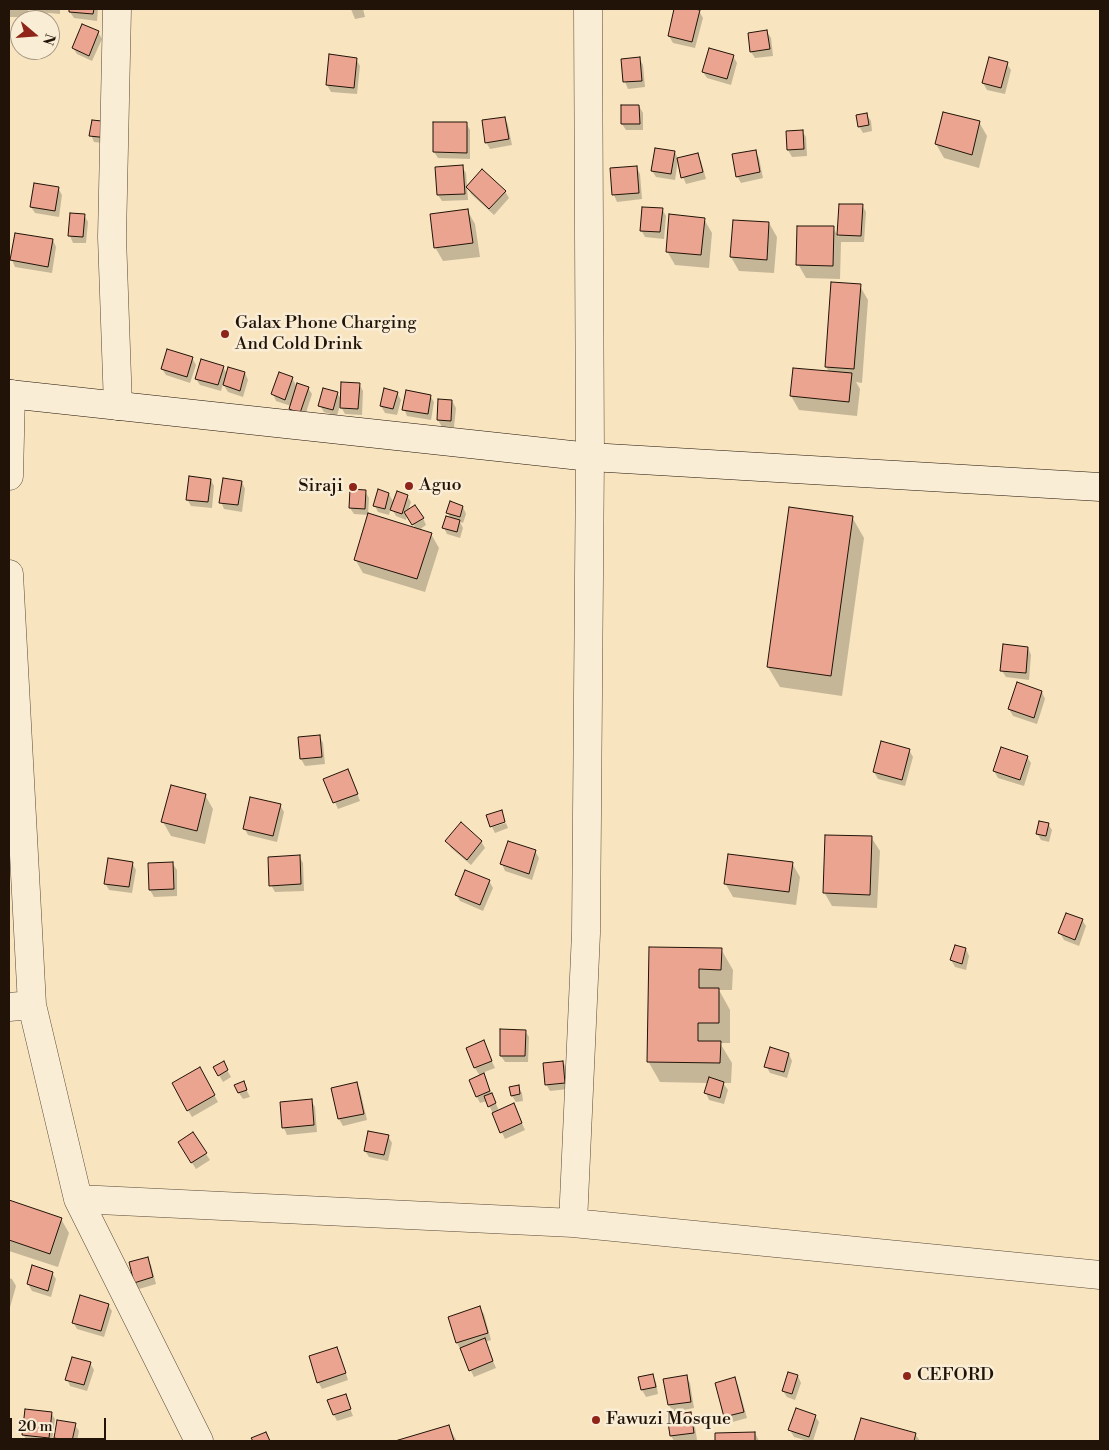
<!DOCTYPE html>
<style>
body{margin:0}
#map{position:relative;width:1109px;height:1450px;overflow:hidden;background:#f8e4be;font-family:"Libre Bodoni",serif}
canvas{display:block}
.frame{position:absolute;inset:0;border:10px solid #211308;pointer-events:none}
.north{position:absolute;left:10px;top:10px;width:50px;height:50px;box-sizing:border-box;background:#faedd5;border:1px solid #a39683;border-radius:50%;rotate:108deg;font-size:14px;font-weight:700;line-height:20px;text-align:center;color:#211308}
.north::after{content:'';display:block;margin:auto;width:18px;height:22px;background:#8f2418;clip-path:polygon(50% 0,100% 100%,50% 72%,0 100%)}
.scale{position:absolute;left:10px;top:1418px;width:96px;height:22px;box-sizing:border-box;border:2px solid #211308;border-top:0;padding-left:6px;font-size:15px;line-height:18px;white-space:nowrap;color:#211308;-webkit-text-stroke:4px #faedd5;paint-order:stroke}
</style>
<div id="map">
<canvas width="1109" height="1450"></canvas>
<div class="frame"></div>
<div class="north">N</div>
<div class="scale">20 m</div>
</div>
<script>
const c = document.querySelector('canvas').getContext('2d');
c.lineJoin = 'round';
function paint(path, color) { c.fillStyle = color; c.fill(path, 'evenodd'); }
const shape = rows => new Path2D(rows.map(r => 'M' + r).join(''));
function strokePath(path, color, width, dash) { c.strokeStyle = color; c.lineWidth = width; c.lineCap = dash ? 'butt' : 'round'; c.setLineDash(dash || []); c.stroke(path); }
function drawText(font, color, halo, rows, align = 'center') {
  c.font = font + ' "Libre Bodoni",serif'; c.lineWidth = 5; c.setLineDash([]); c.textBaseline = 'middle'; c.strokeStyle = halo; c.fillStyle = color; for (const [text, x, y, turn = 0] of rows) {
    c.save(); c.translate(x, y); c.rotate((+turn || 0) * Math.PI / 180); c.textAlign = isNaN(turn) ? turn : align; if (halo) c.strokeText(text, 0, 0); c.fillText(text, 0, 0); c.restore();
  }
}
const shadow = shape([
 [9,9,28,9,28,17,9,17],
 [36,9,60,9,60,14,39,12],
 [70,9,98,9,97,21,74,18,70,12],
 [351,9,363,9,365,17,355,19],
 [675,9,689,9,699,11,703,18,695,48,673,43,669,36],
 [98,32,102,39,92,61,77,54,73,48],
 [767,32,771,38,773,56,755,58,751,52,749,34],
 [733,56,737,63,731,85,707,78,703,72],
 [639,58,643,65,645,87,628,89,625,82,622,60],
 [356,59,360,66,357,94,331,92,327,85],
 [1007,64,1011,70,1005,94,987,90,983,83],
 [639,106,643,113,643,130,626,130,622,124],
 [867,115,871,121,872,131,863,133,859,126],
 [505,118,508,125,512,145,490,149,486,142],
 [979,122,987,136,979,168,944,158,936,144],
 [466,123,470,130,470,159,438,158,434,152],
 [114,130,112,144,94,142,91,135],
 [802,131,806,137,807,156,792,157,788,150,787,132],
 [755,151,759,158,763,178,741,183,737,176],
 [675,152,678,159,697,154,701,161,706,179,686,184,683,177,678,160,675,180,656,177,652,171],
 [462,167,466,173,468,200,442,201,438,195],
 [636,167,640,174,642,199,617,202,614,195,611,169],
 [467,187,505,191,509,198,494,215,471,194],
 [58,188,62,195,59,217,35,213,31,207],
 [840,205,862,205,866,212,864,242,841,242,840,279,806,278,798,264,833,228,839,237],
 [662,209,666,216,664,239,645,237,641,230],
 [467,210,475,224,480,257,443,261,435,247],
 [84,215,88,222,86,243,73,243,70,236],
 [704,219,712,233,709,268,675,265,667,251],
 [769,223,777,237,774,273,739,271,731,257],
 [53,240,56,247,52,273,15,267,12,260],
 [860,286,868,300,862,383,856,382,860,389,857,416,799,410,791,396,794,369,829,372,826,367],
 [192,358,196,365,190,383,166,375,162,369],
 [223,367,227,374,245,373,248,380,243,397,228,392,223,384,221,391,200,385,196,379],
 [292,378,297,387,308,388,312,394,304,419,294,416,290,409,291,406,276,401,273,394],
 [359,384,363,391,362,415,345,414,340,405,337,416,324,412,320,406,337,393,341,399],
 [397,393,401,400,397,415,385,413,381,406],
 [430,396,434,402,431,420,407,416,404,409],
 [452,401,456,408,454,427,442,427,438,420],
 [211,480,214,486,212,508,191,506,187,499],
 [242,482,245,489,242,512,224,509,221,502],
 [365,491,369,498,368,514,416,529,407,515,406,520,396,516,391,507,389,515,378,512,375,506,389,494,394,503,407,496,411,502,408,511,423,518,426,525,419,530,431,534,439,548,425,592,363,573,355,559,369,515,354,514,350,508],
 [463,507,466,514,463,523,460,522,463,528,460,538,447,534,444,528,451,519,447,512],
 [852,517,864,538,842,696,780,687,768,667],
 [1028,648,1031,655,1029,680,1006,677,1002,671],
 [1042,692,1045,699,1037,724,1013,716,1009,709],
 [319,736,323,743,325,764,305,766,301,759,300,738],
 [909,750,913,757,905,786,878,779,874,772],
 [1027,757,1031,763,1024,786,998,778,994,771],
 [348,770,360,801,338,809,325,779],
 [205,795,213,809,205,844,171,836,163,822],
 [280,805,284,812,277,842,248,835,244,828],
 [506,823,508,828,495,833,492,827],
 [1048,824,1052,830,1049,842,1041,840,1037,833],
 [871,837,880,851,877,908,832,906,824,892],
 [447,841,481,841,485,848,471,865,451,848],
 [535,851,539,858,532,880,505,871,502,864],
 [299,856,303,863,304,891,275,892,271,885],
 [132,863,136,870,132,893,109,890,105,883],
 [792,863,800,877,796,905,733,897,725,883],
 [173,864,177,870,177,896,154,897,150,890],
 [489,881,493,888,483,911,460,901,456,894],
 [1082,920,1086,926,1079,946,1064,940,1060,933],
 [650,948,721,949,733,970,732,990,719,990,730,1010,730,1043,720,1043,732,1063,731,1083,723,1083,728,1090,724,1104,709,1100,706,1093,708,1083,660,1082,648,1061],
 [966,949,969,956,966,970,955,967,951,960],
 [525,1031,529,1037,528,1062,505,1062,501,1056],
 [483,1042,495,1068,482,1073,487,1082,499,1111,517,1112,525,1130,505,1139,487,1101,480,1103,477,1097,480,1076,475,1068,467,1049],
 [789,1054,792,1061,787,1078,770,1073,766,1066],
 [563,1062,567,1069,568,1089,550,1091,546,1084],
 [223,1063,231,1077,223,1082,215,1068],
 [200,1069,218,1102,192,1117,173,1083],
 [243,1083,250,1097,243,1099,239,1093],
 [356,1084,360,1090,367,1120,343,1126,339,1119,333,1089],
 [518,1087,522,1093,523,1101,516,1102,512,1096],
 [311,1100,315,1107,317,1132,287,1135,284,1128,282,1103],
 [388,1136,392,1143,388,1161,369,1157,365,1151],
 [179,1143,206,1154,210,1160,196,1169],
 [9,1202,61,1219,69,1233,58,1267,9,1251],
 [147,1259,151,1265,156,1284,139,1289,135,1282],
 [52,1273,56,1279,51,1297,32,1291,28,1284],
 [9,1278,12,1279,16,1286,9,1311],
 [108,1305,112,1311,104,1337,77,1329,73,1322],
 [480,1308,484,1314,491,1340,485,1342,496,1368,474,1377,457,1343,450,1317],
 [336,1348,340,1355,348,1380,322,1389,318,1382],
 [90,1363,94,1370,87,1391,70,1386,67,1379],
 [652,1375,656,1382,658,1394,646,1397,642,1390,639,1378],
 [686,1376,690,1383,694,1408,673,1412,669,1405,665,1380],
 [798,1376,801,1383,795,1400,787,1397,783,1391],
 [734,1379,738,1385,747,1418,729,1423,725,1416],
 [345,1396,353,1416,337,1421,334,1415],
 [51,1413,55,1419,52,1441,27,1441,23,1434],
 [690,1413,694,1420,697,1440,674,1441,671,1436,668,1416],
 [815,1416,819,1422,813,1441,808,1441,794,1437,790,1430],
 [862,1419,915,1434,920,1441,856,1441],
 [75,1425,79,1431,77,1441,57,1441,55,1437],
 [448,1426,457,1441,399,1441],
 [755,1433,759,1441,716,1441,716,1434]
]);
const building = shape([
 [69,9,94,9,93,14,69,12,69,9],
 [674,9,694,9,700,10,692,42,668,36,674,9],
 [82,24,99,31,89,56,72,48,82,24],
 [767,30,770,49,750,52,748,33,767,30],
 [709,48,734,55,727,79,702,72,709,48],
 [329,54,357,58,354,88,326,85,329,54],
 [640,57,642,81,623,82,621,59,640,57],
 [989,57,1008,62,1001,88,982,83,989,57],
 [621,105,639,105,640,124,621,124,621,105],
 [943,112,980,121,972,155,935,144,943,112],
 [867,113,869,125,858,127,856,115,867,113],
 [505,117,509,139,485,143,482,120,505,117],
 [92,120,111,122,109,138,89,136,92,120],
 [433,122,467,122,467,153,433,152,433,122],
 [803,130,804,149,787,150,786,131,803,130],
 [655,148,675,151,671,174,651,171,655,148],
 [756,150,760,172,736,177,732,154,756,150],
 [698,153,703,172,681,178,677,158,698,153],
 [463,165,465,194,437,195,435,167,463,165],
 [637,166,639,193,612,195,610,168,637,166],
 [482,169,506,191,489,209,466,187,482,169],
 [34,183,59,187,55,211,30,207,34,183],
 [839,204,863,204,861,236,837,235,839,204],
 [642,207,663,208,660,232,640,231,642,207],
 [468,209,473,243,434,248,430,214,468,209],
 [70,213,85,214,83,237,68,236,70,213],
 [669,214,705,218,701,255,666,252,669,214],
 [733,220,769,222,767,260,730,257,733,220],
 [797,226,834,226,833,266,796,265,797,226],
 [15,233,53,239,48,267,10,260,15,233],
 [831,282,861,284,854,369,825,367,831,282],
 [167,349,193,357,187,377,161,369,167,349],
 [201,359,224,366,218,385,195,379,201,359],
 [228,367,245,372,240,391,223,385,228,367],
 [793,368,852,373,849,402,790,396,793,368],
 [279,372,293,377,285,400,271,394,279,372],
 [341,382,360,383,358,409,340,408,341,382],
 [297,383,309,387,300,413,289,409,297,383],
 [323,388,338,392,333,410,318,406,323,388],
 [384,388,398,392,393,409,380,406,384,388],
 [406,390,431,395,428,414,402,410,406,390],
 [438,399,452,400,451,421,437,420,438,399],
 [189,476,211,479,208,502,186,500,189,476],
 [223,478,242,481,238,505,219,503,223,478],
 [350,489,366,490,365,509,349,508,350,489],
 [378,489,389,493,385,509,373,506,378,489],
 [397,491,408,495,402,514,390,510,397,491],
 [450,501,463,506,460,517,446,513,450,501],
 [415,505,424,518,412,525,404,512,415,505],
 [789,507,853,516,831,676,767,667,789,507],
 [368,513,432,533,417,579,354,560,368,513],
 [446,516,460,520,457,532,442,528,446,516],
 [1003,644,1028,647,1026,673,1000,671,1003,644],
 [1017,682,1042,691,1034,718,1008,709,1017,682],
 [320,735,322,757,300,759,298,737,320,735],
 [881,741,910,749,902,780,873,772,881,741],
 [1001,747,1028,756,1020,780,993,771,1001,747],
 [348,769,358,794,333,803,323,779,348,769],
 [171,785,206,794,197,831,161,822,171,785],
 [250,797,281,804,273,836,243,829,250,797],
 [502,810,505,822,490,827,486,815,502,810],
 [1039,821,1049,823,1046,836,1036,834,1039,821],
 [461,822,482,841,467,860,445,841,461,822],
 [825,835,872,836,870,895,823,893,825,835],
 [508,841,536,850,529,874,500,864,508,841],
 [728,854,793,862,789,892,724,884,728,854],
 [300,855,301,884,269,886,268,857,300,855],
 [108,858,133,862,129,887,104,884,108,858],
 [173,862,174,889,149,890,148,863,173,862],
 [465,870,490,880,480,905,455,895,465,870],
 [1066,913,1083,919,1075,940,1058,933,1066,913],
 [955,945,966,948,962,964,950,960,955,945],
 [649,947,722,948,721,970,699,969,699,988,719,988,719,1023,698,1023,698,1041,721,1041,720,1063,647,1062,649,947],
 [500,1029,526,1030,525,1056,500,1056,500,1029],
 [484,1040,492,1061,474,1068,466,1048,484,1040],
 [770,1047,789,1053,784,1072,764,1067,770,1047],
 [224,1061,228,1070,218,1076,213,1067,224,1061],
 [563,1061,565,1083,545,1085,543,1063,563,1061],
 [200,1067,215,1095,187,1111,172,1083,200,1067],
 [484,1073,490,1091,476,1097,469,1080,484,1073],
 [709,1077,724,1082,720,1098,704,1093,709,1077],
 [244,1081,247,1090,238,1093,234,1085,244,1081],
 [357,1082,364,1114,338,1119,331,1088,357,1082],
 [519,1085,520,1094,511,1096,509,1087,519,1085],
 [492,1093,496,1103,488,1107,484,1096,492,1093],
 [312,1099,314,1125,282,1128,280,1102,312,1099],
 [514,1103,522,1123,500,1133,492,1113,514,1103],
 [368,1131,389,1135,384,1155,364,1151,368,1131],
 [193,1132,207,1153,191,1163,178,1142,193,1132],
 [9,1200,62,1218,50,1254,9,1240,9,1200],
 [148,1257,153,1277,134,1283,129,1262,148,1257],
 [32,1265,53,1272,48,1291,27,1284,32,1265],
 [80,1295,109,1304,101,1331,72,1323,80,1295],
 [480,1306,488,1333,456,1343,448,1317,480,1306],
 [485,1338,493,1361,469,1371,460,1348,485,1338],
 [337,1347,346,1373,317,1383,309,1356,337,1347],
 [72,1357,91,1362,84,1385,65,1380,72,1357],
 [788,1372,798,1375,792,1394,782,1391,788,1372],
 [653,1374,656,1387,641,1390,638,1377,653,1374],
 [687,1375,691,1402,668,1405,663,1379,687,1375],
 [735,1377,744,1412,724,1417,715,1383,735,1377],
 [346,1394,351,1409,333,1415,327,1400,346,1394],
 [796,1408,816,1415,809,1437,788,1430,796,1408],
 [25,1409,52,1412,49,1438,22,1435,25,1409],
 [691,1412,694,1433,670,1436,667,1415,691,1412],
 [861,1418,916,1433,914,1441,854,1441,861,1418],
 [57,1420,76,1423,72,1441,54,1438,57,1420],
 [449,1425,454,1441,395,1441,449,1425],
 [266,1432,270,1441,253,1441,251,1438,266,1432],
 [755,1432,755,1441,715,1441,715,1433,755,1432]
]);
const street = shape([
 [117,9,112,237,118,406],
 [9,476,11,394],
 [9,574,32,1005,78,1199,199,1441],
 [9,1007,32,1005],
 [78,1199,573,1223,1100,1275],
 [573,1223,586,933,590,457,588,9]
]);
const secondary = shape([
 [9,394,590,457,1100,487]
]);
const markers = [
 [225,334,5,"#8f2418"],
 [409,486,5,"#8f2418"],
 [353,487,5,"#8f2418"],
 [907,1376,5,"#8f2418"],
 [596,1420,5,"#8f2418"]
];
const poiNames = [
 ["Galax Phone Charging",235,324],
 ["And Cold Drink",235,345],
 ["Aguo",419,486],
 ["Siraji",343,487,"right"],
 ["CEFORD",917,1376],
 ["Fawuzi Mosque",606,1420]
];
paint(shadow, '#0003');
paint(building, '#eaa490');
strokePath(building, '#211308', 1);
strokePath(street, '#574736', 29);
strokePath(secondary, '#211308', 29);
strokePath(street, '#faedd5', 28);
strokePath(secondary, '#faedd5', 28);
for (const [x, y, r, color] of markers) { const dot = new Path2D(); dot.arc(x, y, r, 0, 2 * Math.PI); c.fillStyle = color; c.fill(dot); strokePath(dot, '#faedd5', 2); }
drawText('18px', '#211308', '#faedd5', poiNames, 'left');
</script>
